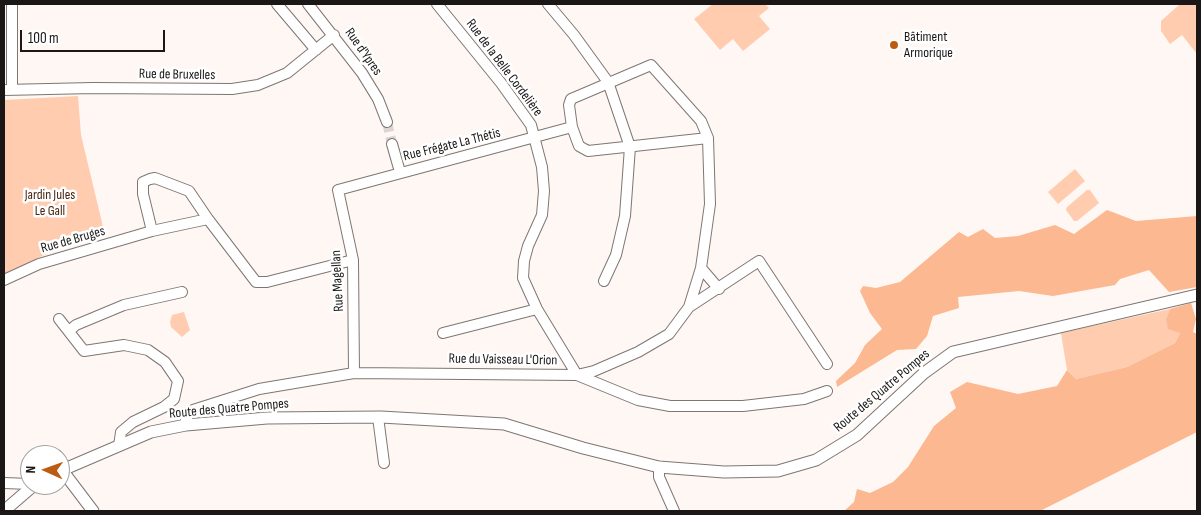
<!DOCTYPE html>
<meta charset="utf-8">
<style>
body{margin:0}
#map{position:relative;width:1201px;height:515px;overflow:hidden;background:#fef7f3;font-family:"Sofia Sans Condensed",sans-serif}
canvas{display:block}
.frame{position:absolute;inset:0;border:5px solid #1a1716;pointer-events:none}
.north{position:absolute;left:20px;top:445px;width:50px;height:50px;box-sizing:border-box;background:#fff;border:1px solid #a3a2a2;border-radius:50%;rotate:272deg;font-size:14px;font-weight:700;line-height:20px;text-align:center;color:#1a1716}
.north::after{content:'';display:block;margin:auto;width:18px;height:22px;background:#bb5c12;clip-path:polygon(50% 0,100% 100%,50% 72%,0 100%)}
.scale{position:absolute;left:20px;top:30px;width:145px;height:22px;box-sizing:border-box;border:2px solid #1a1716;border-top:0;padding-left:6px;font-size:15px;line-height:18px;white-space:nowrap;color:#1a1716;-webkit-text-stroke:4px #fff;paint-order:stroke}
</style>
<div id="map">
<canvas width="1201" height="515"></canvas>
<div class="frame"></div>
<div class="north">N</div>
<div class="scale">100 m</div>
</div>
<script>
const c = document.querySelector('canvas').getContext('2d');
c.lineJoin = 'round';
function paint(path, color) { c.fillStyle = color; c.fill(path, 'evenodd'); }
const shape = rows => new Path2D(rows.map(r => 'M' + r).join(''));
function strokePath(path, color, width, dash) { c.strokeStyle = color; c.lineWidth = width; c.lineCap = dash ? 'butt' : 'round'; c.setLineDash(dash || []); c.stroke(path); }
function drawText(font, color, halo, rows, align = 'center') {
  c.font = font + ' "Sofia Sans Condensed",sans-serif'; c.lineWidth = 5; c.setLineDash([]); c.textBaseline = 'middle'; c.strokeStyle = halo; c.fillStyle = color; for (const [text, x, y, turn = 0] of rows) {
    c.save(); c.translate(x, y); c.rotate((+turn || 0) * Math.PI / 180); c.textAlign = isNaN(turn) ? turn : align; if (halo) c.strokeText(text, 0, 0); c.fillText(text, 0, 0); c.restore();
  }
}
const green = shape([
 [713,4,765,4,769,8,759,16,770,29,743,51,733,39,720,50,694,19],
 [1180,4,1197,4,1197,54,1182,35,1170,44,1161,31,1161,21],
 [78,96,81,135,105,235,54,250,4,275,4,100],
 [1075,169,1085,181,1058,204,1048,192],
 [1087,190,1090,190,1099,203,1077,221,1074,221,1066,210,1067,207],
 [1170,309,1166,319,1180,333,1175,343,1127,367,1076,379,1067,370,1061,333],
 [184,312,190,330,182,337,171,327,170,322,172,315]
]);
const forest = shape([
 [1107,210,1136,221,1197,216,1197,287,1169,292,1149,270,1120,279,1115,285,1053,296,1019,291,958,297,959,308,933,316,927,336,916,349,897,350,837,387,836,381,855,363,865,345,882,329,870,313,860,291,863,286,876,288,900,282,959,232,968,237,983,229,995,238,1018,236,1055,225,1074,234],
 [1191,303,1196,319,1193,332,1197,334,1197,432,1040,511,844,511,854,502,857,489,870,493,893,482,908,467,934,426,956,408,950,392,967,382,1018,394,1057,386,1067,370,1076,379,1127,367,1175,343,1180,333,1168,329,1166,319,1170,309]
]);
const minorTunnel = shape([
 [387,122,392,144]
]);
const minor = shape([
 [12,4,12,90],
 [277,4,316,50],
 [308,4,362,73,378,99,387,122],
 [437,4,501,83,531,125,542,167,544,191,542,215,528,246,524,261,523,278,537,309,577,375,594,371,638,352,669,334,689,307,701,268,710,204,708,138,701,121,651,65,571,99,569,105,572,127,579,146,588,151,708,138],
 [548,4,574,35,608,82,630,147,625,216,616,255,604,281],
 [4,90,93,88,232,89,258,85,287,73,334,35],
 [392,144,400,172],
 [152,231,143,194,143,182,150,179,155,178,189,191,208,219],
 [701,268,719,289],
 [4,280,39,264,152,231,208,219,256,282,267,282,353,260],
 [689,307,759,261,827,364],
 [59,319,84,351,124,345,148,350,165,362,178,381,174,399,164,407,133,422,121,432,119,446],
 [69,331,76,325,124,305,182,292],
 [443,333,537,309],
 [354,373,353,260,338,190,572,127],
 [378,417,384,463],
 [186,425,186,418,193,410,259,389,354,373,577,375,638,400,670,406,743,406,804,399,827,391],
 [659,467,659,477,674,511],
 [4,483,30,484]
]);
const tertiary = shape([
 [62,470,93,511],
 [60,471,151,432,186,425,267,418,381,417,504,424,583,448,659,467,724,472,778,471,816,460,857,435,924,373,953,352,1197,295],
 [4,511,34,485]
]);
const markers = [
 [894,45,5,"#bb5c12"]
];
const poiNames = [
 ["Bâtiment",904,37],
 ["Armorique",904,53]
];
const streetNames = [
 ["Rue d'Ypres",363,52,55],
 ["Rue de la Belle Cordelière",504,68,53],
 ["Rue de Bruxelles",177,75,1],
 ["Rue Frégate La Thétis",452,145,-14],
 ["Rue de Bruges",73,240,-16],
 ["Rue Magellan",338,281,-93],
 ["Rue du Vaisseau L'Orion",503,360,1],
 ["Route des Quatre Pompes",882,391,-40],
 ["Route des Quatre Pompes",229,409,-5]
];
const parkNames = [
 ["Jardin Jules",50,195],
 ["Le Gall",50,211]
];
paint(green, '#ffccaf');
paint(forest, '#fcb890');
strokePath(minorTunnel, '#dcd5d2', 10, [10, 5]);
strokePath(minor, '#7e7672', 12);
strokePath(tertiary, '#7e7672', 13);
strokePath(minor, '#fff', 10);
strokePath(tertiary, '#fff', 11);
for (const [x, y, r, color] of markers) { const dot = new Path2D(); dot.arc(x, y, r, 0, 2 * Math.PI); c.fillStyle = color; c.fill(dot); strokePath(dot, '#fff', 2); }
drawText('14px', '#1a1716', '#fff', poiNames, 'left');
drawText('14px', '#1a1716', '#fff', streetNames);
drawText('14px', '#472611', '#fff', parkNames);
</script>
